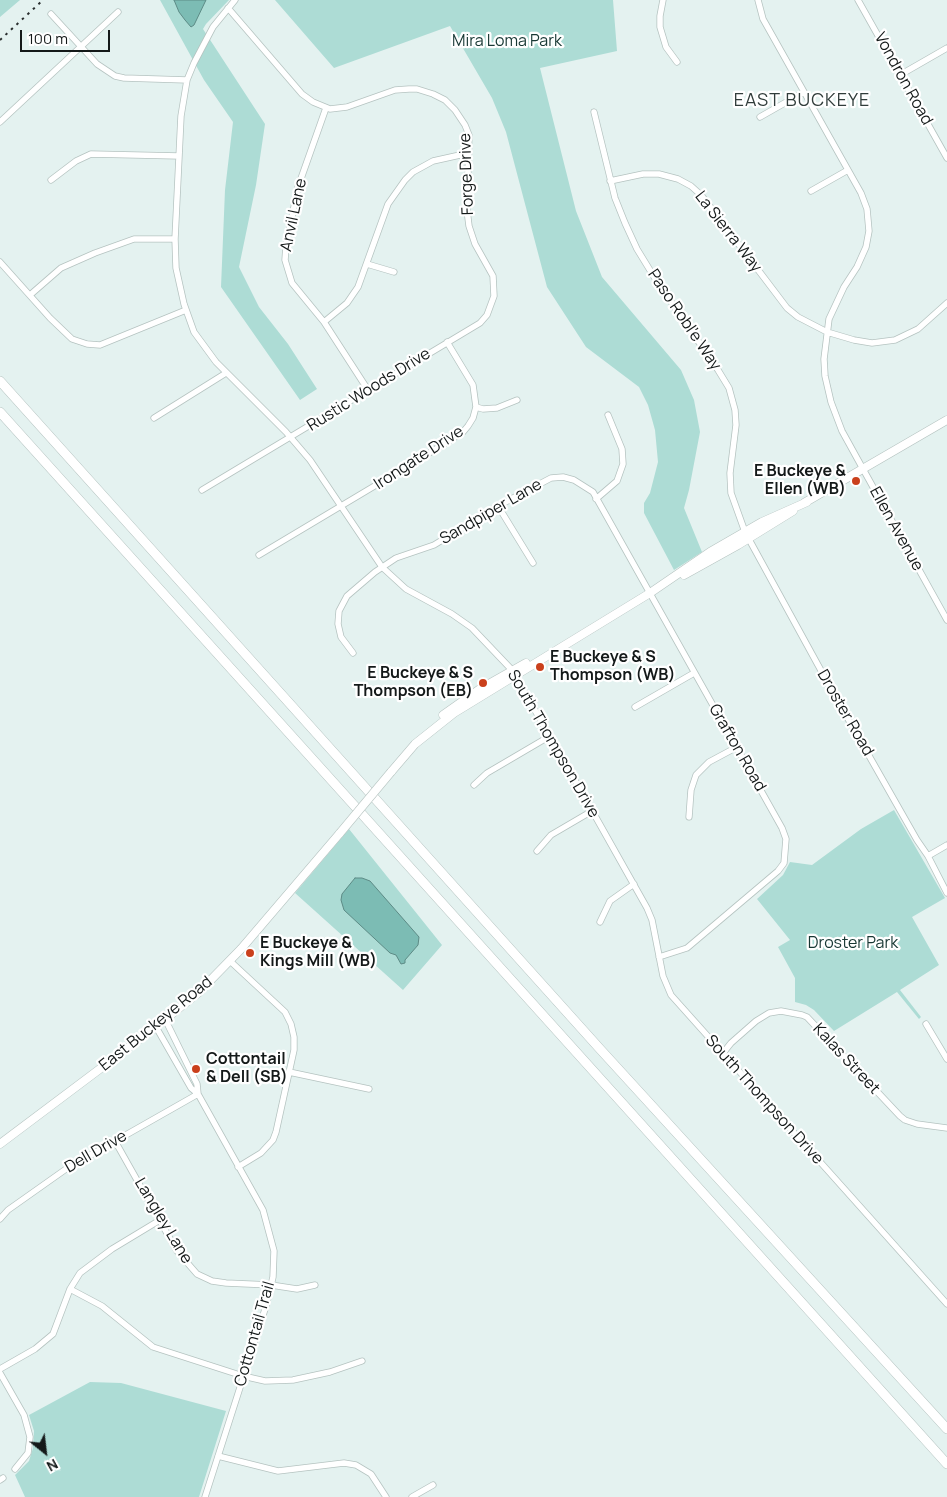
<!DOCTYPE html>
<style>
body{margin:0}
#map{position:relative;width:947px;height:1497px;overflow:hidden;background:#e4f2f0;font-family:Manrope,sans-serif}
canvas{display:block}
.north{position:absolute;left:20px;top:1427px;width:50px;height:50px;-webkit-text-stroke:4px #fff;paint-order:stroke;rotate:151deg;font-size:14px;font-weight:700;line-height:20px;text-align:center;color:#141919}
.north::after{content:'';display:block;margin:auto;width:18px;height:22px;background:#141919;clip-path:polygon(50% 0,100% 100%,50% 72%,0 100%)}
.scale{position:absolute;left:20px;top:30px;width:90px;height:22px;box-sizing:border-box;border:2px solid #141919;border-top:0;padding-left:6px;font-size:15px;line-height:18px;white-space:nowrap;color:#141919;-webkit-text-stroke:4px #fff;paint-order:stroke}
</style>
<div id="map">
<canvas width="947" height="1497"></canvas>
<div class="north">N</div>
<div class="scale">100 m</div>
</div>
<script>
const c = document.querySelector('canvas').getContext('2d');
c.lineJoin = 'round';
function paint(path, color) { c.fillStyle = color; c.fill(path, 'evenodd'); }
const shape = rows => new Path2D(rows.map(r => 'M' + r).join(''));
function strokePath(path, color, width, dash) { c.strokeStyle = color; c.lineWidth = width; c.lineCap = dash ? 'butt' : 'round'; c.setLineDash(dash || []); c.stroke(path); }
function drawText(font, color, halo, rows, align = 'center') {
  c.font = font + ' Manrope,sans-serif'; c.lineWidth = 4.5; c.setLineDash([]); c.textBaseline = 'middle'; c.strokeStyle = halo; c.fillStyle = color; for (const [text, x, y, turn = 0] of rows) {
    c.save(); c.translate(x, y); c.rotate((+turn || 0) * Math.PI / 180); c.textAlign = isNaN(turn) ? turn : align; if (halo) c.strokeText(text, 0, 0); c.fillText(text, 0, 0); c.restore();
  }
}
const green = shape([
 [0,0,20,0,0,17],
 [160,0,229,0,206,24,203,29,265,124,256,185,239,267,259,307,288,344,317,389,300,400,221,287,225,190,233,122,204,80],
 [275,0,613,0,617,51,540,68,576,211,602,277,681,370,694,400,700,432,689,490,684,508,702,552,674,570,644,513,644,503,650,493,658,462,655,430,648,405,639,387,586,347,547,287,506,132,492,98,450,26,334,68],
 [894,810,945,898,912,917,939,965,900,990,921,1017,919,1019,897,992,834,1031,814,1010,806,1005,795,1002,795,978,778,947,790,940,757,899,783,875,790,862,812,865,861,829],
 [349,829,442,945,403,990,295,893],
 [90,1382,121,1383,226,1411,199,1497,25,1497,15,1475,29,1461,33,1448,34,1431,29,1415]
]);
const water = shape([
 [174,0,206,0,194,25,191,27,185,20,179,12,174,0],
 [355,878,362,878,370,881,419,937,418,945,405,960,405,963,401,964,396,955,390,953,344,910,341,900,342,894,355,878]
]);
const minor = shape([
 [235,0,213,27,194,63,187,80,181,116,175,239,176,268,184,304,194,332,216,362,286,432,310,460,382,567,406,589,452,614,472,628,511,669,550,736,647,908,652,920,663,976,671,995,947,1304],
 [663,0,660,16,660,27,666,47,677,62],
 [758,0,763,19,861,193,867,209,869,231,866,247,857,267,844,287,829,319,824,359,825,376,831,402,842,431,863,469,947,620],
 [858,0,947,158],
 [51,14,97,64,115,76,124,78,187,80],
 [900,75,947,48],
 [326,108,298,187,286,246,285,260,292,283,324,322,368,390],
 [594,112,615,198,625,223,637,249,656,280,718,370,729,388,735,410,736,425,730,473,731,493,745,532,835,696,917,840,928,856,947,893],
 [760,117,804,92],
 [0,122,118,12],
 [51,180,76,161,91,154,179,156],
 [610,181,643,174,659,174,678,179,691,186,701,195,715,213,787,308,798,317,827,332,854,340,872,343,895,340,918,329,947,303],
 [811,191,848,170],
 [0,262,50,318,72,339,87,344,100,345,186,310],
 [367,264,394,272],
 [30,295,61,268,95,253,134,239,175,239],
 [324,322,347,303,358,287,388,204,405,180,413,172,433,161,469,153],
 [476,407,483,409,497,408,517,400],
 [154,418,226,373],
 [202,490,480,323,487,315,494,296,493,276,475,244,469,226,467,210,469,135,465,125,455,110,445,100,433,94,417,89,409,89,395,90,347,107,330,109,313,102,302,94,228,8],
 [596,499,617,481,623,464,622,449,608,415],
 [498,506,533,563],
 [259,555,418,460,463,432,468,426,473,418,476,407,473,385,447,342],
 [353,653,341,637,338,624,339,611,347,596,375,572,396,558,434,545,498,506,551,478,563,477,574,480,593,492,782,828,786,839,784,863,778,871,687,948,659,957],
 [635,707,694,673],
 [474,785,487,773,550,736],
 [689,817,691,790,696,775,709,762,737,747],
 [537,851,551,835,592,811],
 [928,856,947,845],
 [600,922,610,901,634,884],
 [230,961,285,1012,291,1024,294,1037,294,1050,276,1132,273,1140,261,1153,238,1167],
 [165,1019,197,1084,198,1094],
 [926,1024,947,1059],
 [156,1027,191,1088,198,1094,263,1210,274,1251,273,1277,266,1306,205,1497],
 [723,1053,731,1043,756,1021,769,1013,781,1011,802,1015,807,1017,900,1116,905,1120,917,1124,947,1128],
 [289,1072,369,1089],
 [115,1141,177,1251,197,1274,212,1281,226,1283,271,1285,297,1289,315,1285],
 [0,1219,8,1210,66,1169,198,1094],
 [70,1289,102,1306,153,1347,243,1376,265,1381,293,1380,330,1372,362,1361],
 [0,1369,35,1349,53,1334,70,1289,80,1273,112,1249,160,1220],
 [0,1373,24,1415,30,1437,28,1453,15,1469],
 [218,1456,278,1471,344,1463,356,1465,371,1474,386,1497],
 [0,1480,3,1478],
 [412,1497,433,1485]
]);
const major = shape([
 [804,503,947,420],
 [684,575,738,545,793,511],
 [443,715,480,689,526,663],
 [391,772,415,744,454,713,650,593,710,552,762,522,807,502],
 [0,1144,149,1032,198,993,241,949,340,833]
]);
const highway = shape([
 [0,381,600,1049,947,1429],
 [0,412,947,1464]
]);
const rail = shape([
 [0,40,43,0]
]);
const majorBridge = shape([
 [340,833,391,772]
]);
const markers = [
 [856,481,5,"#ca401c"],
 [540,667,5,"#ca401c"],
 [483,683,5,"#ca401c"],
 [250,953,5,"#ca401c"],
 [196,1069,5,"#ca401c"]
];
const parkNames = [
 ["Mira Loma Park",507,42],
 ["Droster Park",853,944]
];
const streetNames = [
 ["Vondron Road",903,79,61],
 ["Forge Drive",467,174,-92],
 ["Anvil Lane",294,215,-78],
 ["La Sierra Way",728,232,52],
 ["Paso Robl'e Way",684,320,56],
 ["Rustic Woods Drive",369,390,-32],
 ["Irongate Drive",419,458,-33],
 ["Sandpiper Lane",491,512,-30],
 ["Ellen Avenue",896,529,61],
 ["Droster Road",845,713,60],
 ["South Thompson Drive",553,744,60],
 ["Grafton Road",737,748,60],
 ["East Buckeye Road",156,1024,-39],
 ["Kalas Street",846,1059,47],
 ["South Thompson Drive",764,1100,48],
 ["Dell Drive",96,1152,-30],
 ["Langley Lane",163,1221,59],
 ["Cottontail Trail",255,1334,-74]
];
const poiNames = [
 ["E Buckeye &",846,472,"right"],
 ["Ellen (WB)",846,490,"right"],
 ["E Buckeye & S",550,658],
 ["Thompson (WB)",550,676],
 ["E Buckeye & S",473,674,"right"],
 ["Thompson (EB)",473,692,"right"],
 ["E Buckeye &",260,944],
 ["Kings Mill (WB)",260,962],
 ["Cottontail",206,1060],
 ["& Dell (SB)",206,1078]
];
const neighbourhoodNames = [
 ["EAST BUCKEYE",802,101]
];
paint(green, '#addcd5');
paint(water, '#7cbcb4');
strokePath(water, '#5d8b86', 1);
strokePath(minor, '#b5c3c0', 7);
strokePath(major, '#b5c3c0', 9);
strokePath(highway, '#b5c3c0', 10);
strokePath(minor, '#fff', 5.5);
strokePath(major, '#fff', 8);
strokePath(highway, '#fff', 9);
strokePath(rail, '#2a2f2f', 2, [2.5, 5]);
strokePath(majorBridge, '#b5c3c0', 9, []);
strokePath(majorBridge, '#fff', 8);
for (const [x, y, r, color] of markers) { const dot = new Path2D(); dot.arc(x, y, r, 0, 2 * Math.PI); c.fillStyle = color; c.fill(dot); strokePath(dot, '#fff', 2); }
drawText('16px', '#183834', '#fff', parkNames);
drawText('16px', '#141919', '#fff', streetNames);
drawText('bold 16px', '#141919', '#fff', poiNames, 'left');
c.letterSpacing = '1px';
drawText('18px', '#313d3b', '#fff', neighbourhoodNames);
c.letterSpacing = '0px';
</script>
